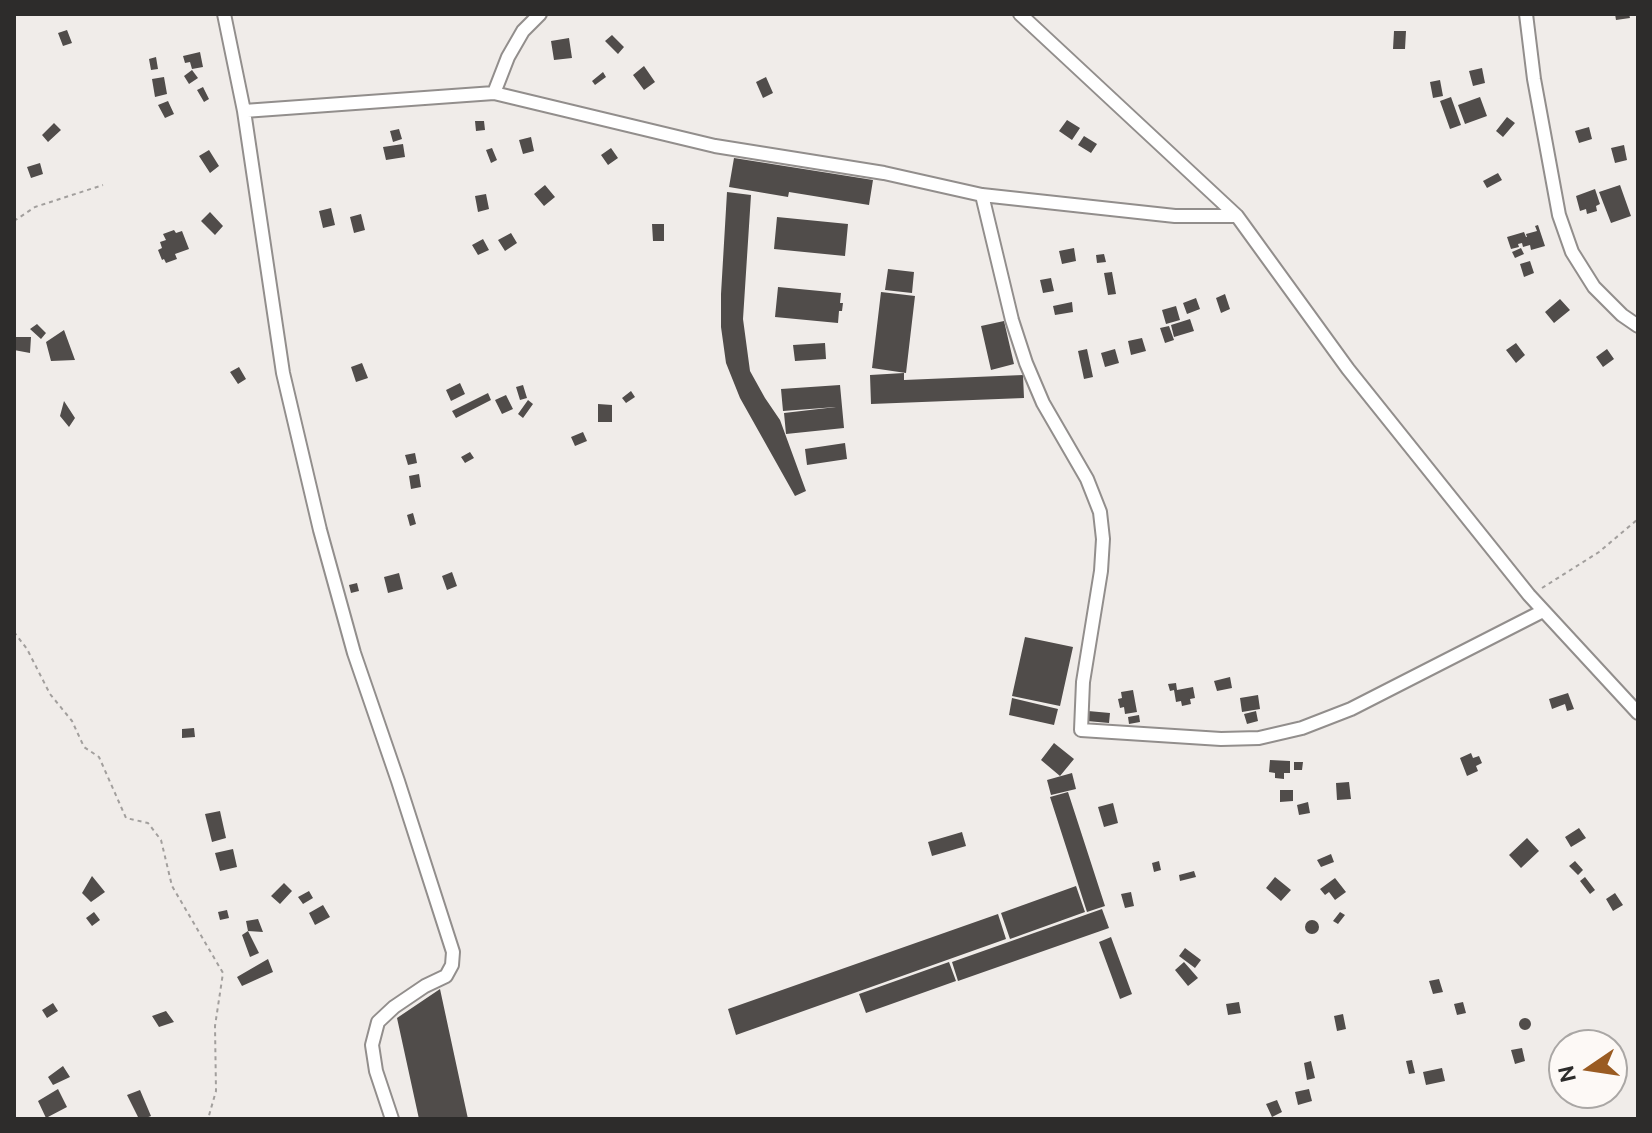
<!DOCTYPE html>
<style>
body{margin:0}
#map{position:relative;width:1652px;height:1133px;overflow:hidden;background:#f0ece9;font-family:Ubuntu,sans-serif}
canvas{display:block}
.frame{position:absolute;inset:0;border:16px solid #2d2c2b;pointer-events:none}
.north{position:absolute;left:1548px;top:1029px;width:80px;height:80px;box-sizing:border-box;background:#fdf9f6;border:2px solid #aaa7a5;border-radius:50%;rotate:257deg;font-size:22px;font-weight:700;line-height:32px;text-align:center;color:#2d2c2b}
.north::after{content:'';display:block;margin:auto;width:28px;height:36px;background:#9a5b22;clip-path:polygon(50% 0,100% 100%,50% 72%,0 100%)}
</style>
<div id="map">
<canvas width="1652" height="1133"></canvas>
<div class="frame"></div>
<div class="north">N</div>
</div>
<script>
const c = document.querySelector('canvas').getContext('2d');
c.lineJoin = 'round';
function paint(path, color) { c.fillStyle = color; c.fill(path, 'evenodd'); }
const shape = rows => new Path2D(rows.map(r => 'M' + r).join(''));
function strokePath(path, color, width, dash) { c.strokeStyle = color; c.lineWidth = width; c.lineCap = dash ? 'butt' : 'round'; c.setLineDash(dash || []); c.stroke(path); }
const building = shape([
 [1615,14,1629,14,1630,18,1616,20],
 [67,30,72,43,63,46,58,33],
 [1394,31,1406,31,1405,49,1393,49],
 [612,35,624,47,618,54,605,41],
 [569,38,572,58,554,60,551,41],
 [200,52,203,67,192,69,190,62,185,63,183,56],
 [156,57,158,69,151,70,149,59],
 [644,66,655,82,644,90,633,75],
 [1482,68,1485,83,1473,86,1469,71],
 [192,70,198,78,189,84,184,76],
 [603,72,606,77,595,85,592,81],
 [164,77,167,94,155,97,152,79],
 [766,77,773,93,763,98,756,82],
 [1440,80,1443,96,1433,98,1430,82],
 [203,87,209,99,204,102,197,90],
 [1451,97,1461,125,1450,129,1440,101],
 [1480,97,1487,116,1465,124,1458,105],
 [168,101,174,114,165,118,158,105],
 [1507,117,1515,123,1503,137,1496,131],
 [1067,120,1080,128,1072,140,1059,131],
 [475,121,484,121,485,130,476,131],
 [54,123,61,130,48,142,42,135],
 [1589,127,1592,139,1579,143,1575,131],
 [399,129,402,139,393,142,390,131],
 [1084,136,1097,144,1091,153,1078,145],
 [531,137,534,151,523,154,519,140],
 [403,144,405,157,386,160,383,147],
 [1624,145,1627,160,1615,163,1611,148],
 [492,148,497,160,491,163,486,150],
 [611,148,618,158,608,165,601,155],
 [209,150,219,166,210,173,199,156],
 [734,158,873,180,869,205,789,192,788,197,729,187],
 [40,163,43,174,31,178,27,167],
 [1498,173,1502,180,1487,188,1483,181],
 [545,185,555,197,544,206,534,194],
 [1620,185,1631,216,1611,223,1599,192],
 [1595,189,1600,204,1596,206,1597,211,1587,214,1586,209,1580,211,1576,196],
 [727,192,751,195,743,319,750,371,765,398,780,420,806,491,795,496,740,398,726,363,721,327,721,294],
 [486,194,489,209,478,212,475,196],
 [331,208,335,225,323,228,319,211],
 [210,212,223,226,215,235,201,221],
 [361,214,365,230,354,233,350,217],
 [777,217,848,224,845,256,774,249],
 [652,224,664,224,664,241,653,241],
 [1538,225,1545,246,1531,250,1530,245,1523,247,1522,243,1518,244,1519,247,1511,249,1507,237,1524,232,1526,237,1527,237,1526,234,1537,231,1535,226],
 [174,230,176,233,182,231,189,249,175,254,177,259,166,263,164,259,162,260,158,250,162,248,160,242,166,240,163,234],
 [511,233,517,243,505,251,498,240],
 [483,239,489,250,478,255,472,245],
 [1074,248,1076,261,1062,264,1059,251],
 [1521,248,1524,254,1515,258,1512,252],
 [1104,254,1106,262,1097,263,1096,255],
 [1530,261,1534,273,1524,277,1520,264],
 [888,269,914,272,912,293,885,290],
 [1112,272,1116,294,1108,295,1104,273],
 [1051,278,1054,291,1043,293,1040,280],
 [778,287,841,293,840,303,843,303,842,311,839,311,838,323,775,317],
 [881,292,915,296,906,373,872,368],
 [1225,294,1230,309,1221,313,1216,298],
 [1196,298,1200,309,1187,314,1183,303],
 [1560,299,1570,310,1554,323,1545,312],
 [1072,302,1073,312,1055,315,1053,306],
 [1176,306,1180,320,1166,324,1162,310],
 [1190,319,1194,331,1174,337,1171,325],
 [1004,321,1014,364,991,370,981,326],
 [37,324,46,333,41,339,30,329],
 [1169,326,1174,340,1165,343,1160,328],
 [64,330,75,360,51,361,46,342],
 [14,337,31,337,30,353,14,350],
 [1142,338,1146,351,1131,355,1128,341],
 [825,343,826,359,795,361,793,345],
 [1516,343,1525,355,1516,363,1506,350],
 [1087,349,1093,377,1084,379,1078,351],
 [1115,349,1119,363,1105,367,1101,353],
 [1607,349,1614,359,1603,367,1596,357],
 [362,363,368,378,356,382,351,367],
 [239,367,246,379,238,384,230,372],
 [904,373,904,380,1023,375,1024,398,871,404,870,375],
 [460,383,465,394,451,401,446,390],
 [523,385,527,398,520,400,516,387],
 [840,385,844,428,786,434,784,413,836,407,783,411,781,389],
 [631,391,635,397,626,403,622,398],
 [488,393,491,400,456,418,452,411],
 [506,395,513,409,502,414,495,400],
 [528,400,533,404,523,418,518,414],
 [64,401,75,418,69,427,60,416],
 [598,404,612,405,612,422,598,422],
 [583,432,587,441,575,446,571,437],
 [845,443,847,459,807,465,805,449],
 [470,452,474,458,465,463,461,457],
 [415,453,417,463,408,465,405,455],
 [419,474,421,487,411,489,409,476],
 [413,513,416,524,410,526,407,515],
 [452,572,457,586,447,590,442,576],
 [399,573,403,589,388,593,384,577],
 [357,583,359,591,351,593,349,585],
 [1025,637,1073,647,1060,706,1012,696],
 [1230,677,1232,688,1217,691,1214,681],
 [1176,683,1177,690,1193,687,1195,698,1190,699,1191,704,1182,706,1181,701,1176,702,1174,690,1170,691,1168,684],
 [1133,690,1137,712,1125,714,1124,707,1120,708,1118,699,1122,698,1121,692],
 [1568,693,1574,709,1567,711,1565,704,1552,709,1549,699],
 [1258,695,1260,709,1242,712,1240,698],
 [1012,698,1058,709,1054,725,1009,715],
 [1088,711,1110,713,1109,723,1087,721],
 [1256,711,1258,721,1247,724,1244,714],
 [1139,715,1140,722,1129,724,1128,717],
 [194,728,195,737,182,738,182,729],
 [1054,743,1074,759,1060,776,1041,760],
 [1471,753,1473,758,1479,756,1482,763,1476,766,1478,771,1467,776,1460,758],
 [1270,760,1290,761,1290,773,1284,773,1284,779,1275,778,1275,773,1269,772],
 [1294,762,1303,762,1302,770,1294,770],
 [1072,773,1076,789,1051,795,1047,780],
 [1349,782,1351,799,1337,800,1336,783],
 [1280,790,1293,790,1293,801,1280,802],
 [1068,792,1105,906,1087,912,1050,797],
 [1308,802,1310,813,1299,815,1297,805],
 [1113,803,1118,823,1104,827,1098,807],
 [220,811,226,838,212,842,205,814],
 [1579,828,1586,838,1571,847,1565,837],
 [962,832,966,846,932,856,928,842],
 [1527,838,1539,851,1521,868,1509,855],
 [233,849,237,867,220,871,215,853],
 [1331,854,1334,862,1321,867,1317,860],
 [1159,861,1161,870,1154,872,1152,863],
 [1575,861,1583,870,1578,875,1569,866],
 [1194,871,1196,877,1180,881,1179,875],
 [92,876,105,892,91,902,82,893],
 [1275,877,1291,890,1281,901,1266,888],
 [1585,877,1595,890,1590,894,1580,881],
 [1335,878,1346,892,1335,900,1329,892,1325,895,1320,889],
 [284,883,292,891,280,904,271,896],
 [1076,886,1085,912,1010,939,1001,913],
 [309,891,313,898,303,904,298,897],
 [1131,892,1134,906,1125,908,1121,894],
 [1615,893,1623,905,1613,911,1606,899],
 [323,905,330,917,315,925,309,913],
 [1102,909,1109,928,958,981,952,962],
 [227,910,229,918,220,920,218,912],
 [94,912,100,920,92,926,86,918],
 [1340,912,1345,915,1338,924,1333,921],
 [998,914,1006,939,736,1035,728,1009],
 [258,919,263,932,248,931,259,953,250,957,242,935,248,931,246,921],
 '1305 927a7 7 0 1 1 14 0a7 7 0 1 1-14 0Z',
 [1111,937,1132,994,1120,999,1099,942],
 [1185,948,1201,960,1195,968,1179,956],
 [268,959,273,972,242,986,237,977],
 [949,962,956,981,866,1013,859,994],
 [1184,962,1198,978,1188,986,1175,970],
 [1439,979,1443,992,1433,994,1429,981],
 [440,989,468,1119,419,1119,397,1018],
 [1239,1002,1241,1013,1228,1015,1226,1004],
 [1463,1002,1466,1013,1457,1015,1454,1004],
 [53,1003,58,1011,47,1018,42,1010],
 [166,1011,174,1022,159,1027,152,1016],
 [1343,1014,1346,1029,1337,1031,1334,1016],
 '1519 1024a6 6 0 1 1 12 0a6 6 0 1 1-12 0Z',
 [1522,1048,1525,1061,1515,1064,1511,1050],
 [1412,1060,1415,1073,1409,1074,1406,1061],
 [1311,1061,1315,1078,1307,1080,1304,1063],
 [63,1066,70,1077,53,1085,48,1077],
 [1442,1068,1445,1081,1426,1085,1423,1072],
 [58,1089,67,1107,46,1118,38,1101],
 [1309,1089,1312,1101,1298,1105,1295,1092],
 [140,1090,151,1116,143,1119,139,1119,127,1095],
 [1277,1100,1282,1112,1272,1117,1266,1104]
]);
const path = shape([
 [14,221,35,207,103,185],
 [1542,588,1599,552,1638,519],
 [14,632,27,649,50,694,72,721,84,747,99,757,126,818,148,823,161,840,172,886,223,973,215,1026,216,1091,208,1119]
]);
const street = shape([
 [224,14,244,111,283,373,320,530,354,653,398,781,453,952,452,965,446,976,425,986,394,1007,378,1022,372,1045,376,1071,392,1119],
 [1020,14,1237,216,1348,369,1529,595,1638,713],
 [1526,14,1534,79,1559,215,1572,252,1594,287,1622,315,1638,326],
 [494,93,508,57,523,31,540,14],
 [244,111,494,93,715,146,884,173,982,195,1175,216,1237,216],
 [982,195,1012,320,1026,363,1043,403,1087,479,1100,512,1103,539,1101,571,1083,682,1081,730,1221,739,1259,738,1302,728,1351,709,1543,611]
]);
paint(building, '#504c4a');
strokePath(street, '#928e8c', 16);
strokePath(path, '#a29f9d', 2, [4, 4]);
strokePath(street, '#fff', 12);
</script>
